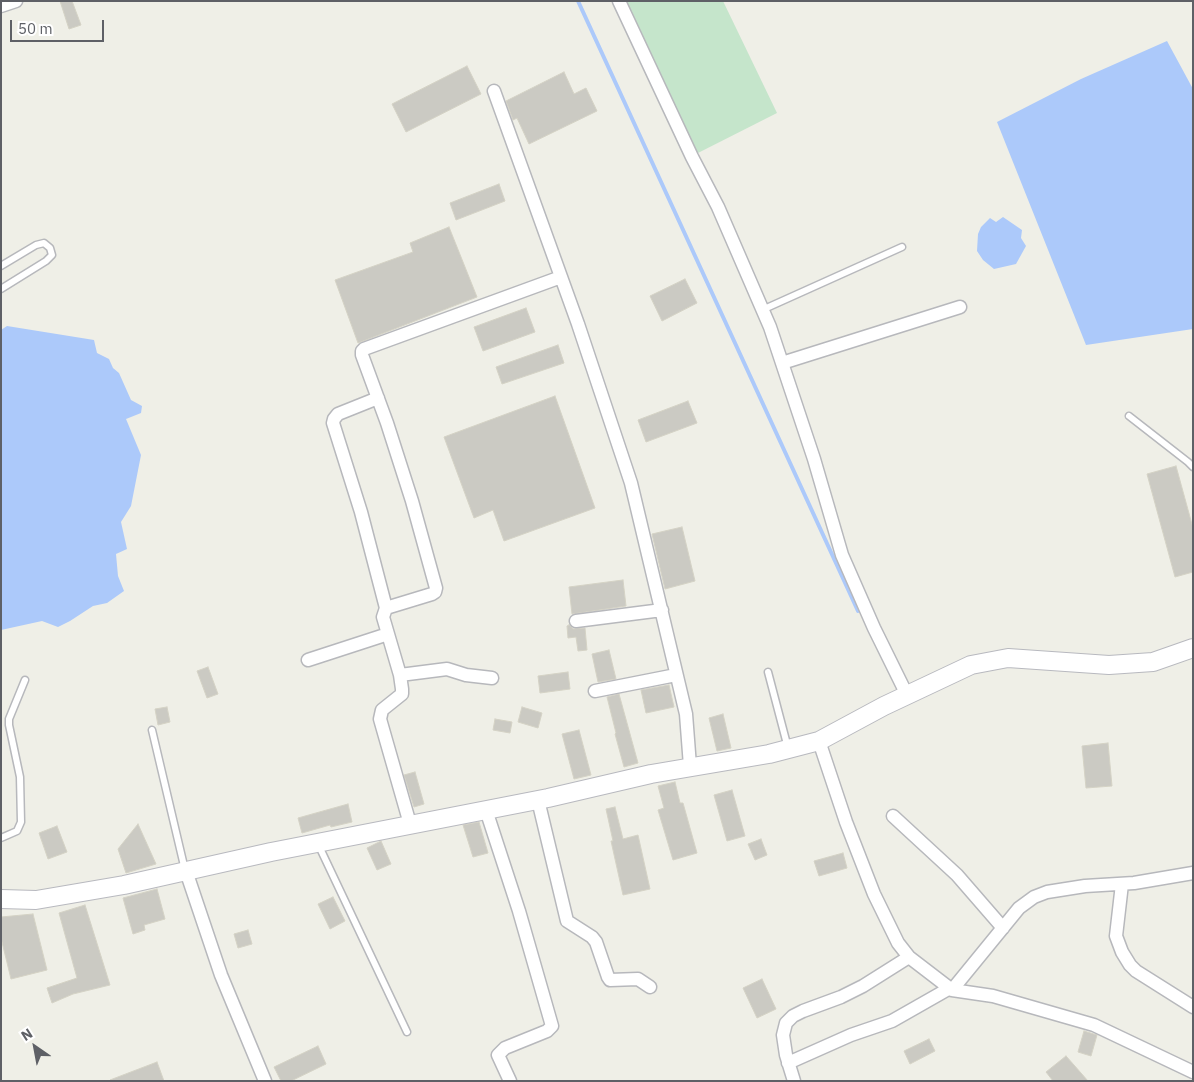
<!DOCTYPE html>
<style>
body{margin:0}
#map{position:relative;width:1194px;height:1082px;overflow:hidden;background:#efefe7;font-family:"IBM Plex Sans",sans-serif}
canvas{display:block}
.frame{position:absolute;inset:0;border:2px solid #5e6066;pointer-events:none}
.north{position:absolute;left:10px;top:1022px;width:50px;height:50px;-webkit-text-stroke:4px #fff;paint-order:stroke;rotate:327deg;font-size:14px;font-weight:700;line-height:20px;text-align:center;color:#5e6066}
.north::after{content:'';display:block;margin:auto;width:18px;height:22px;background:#5e6066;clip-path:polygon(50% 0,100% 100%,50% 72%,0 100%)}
.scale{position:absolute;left:10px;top:20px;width:94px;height:22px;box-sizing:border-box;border:2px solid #5e6066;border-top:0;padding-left:6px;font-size:15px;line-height:18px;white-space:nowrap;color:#5e6066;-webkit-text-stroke:4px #fff;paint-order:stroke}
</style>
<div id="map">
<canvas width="1194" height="1082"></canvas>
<div class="frame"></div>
<div class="north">N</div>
<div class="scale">50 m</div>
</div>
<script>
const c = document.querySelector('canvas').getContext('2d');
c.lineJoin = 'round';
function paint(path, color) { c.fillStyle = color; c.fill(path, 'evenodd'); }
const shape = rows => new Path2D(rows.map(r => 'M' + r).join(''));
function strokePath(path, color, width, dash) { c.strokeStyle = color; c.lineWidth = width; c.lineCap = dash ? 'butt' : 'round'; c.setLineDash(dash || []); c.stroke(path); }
const green = shape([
 [620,1,723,1,777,113,694,155]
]);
const water = shape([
 [1167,41,1193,89,1193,329,1086,345,997,122,1081,79],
 [1003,217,1022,230,1021,238,1026,246,1016,264,994,269,983,260,977,251,978,234,981,227,990,218,996,222],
 [7,326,94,340,97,353,109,359,113,368,119,373,131,400,142,406,141,413,126,419,141,455,131,506,121,522,127,549,116,554,118,576,124,591,107,603,93,606,70,621,58,627,42,621,1,630,1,330]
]);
const stream = shape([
 [578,1,858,611]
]);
const building = shape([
 [60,1,72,1,81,25,69,29,60,1],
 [467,66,481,94,406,132,392,104,467,66],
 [564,72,574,94,586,88,597,111,529,144,517,118,513,120,506,101,564,72],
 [499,184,505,201,456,220,450,203,499,184],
 [449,227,477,297,358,343,335,280,413,252,410,243,449,227],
 [685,279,697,303,662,321,650,296,685,279],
 [526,308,535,332,483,351,474,327,526,308],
 [558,345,564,363,502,384,496,367,558,345],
 [555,396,595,508,504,541,493,510,474,518,444,437,555,396],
 [688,401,697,423,646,442,638,420,688,401],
 [1176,466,1193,528,1193,572,1175,577,1147,474,1176,466],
 [682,527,695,581,665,589,652,534,682,527],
 [623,580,626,606,572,614,569,587,623,580],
 [569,625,573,629,585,628,587,650,578,651,576,637,568,638,567,626,569,625],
 [609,650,616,679,598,682,592,654,609,650],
 [208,667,218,694,207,698,197,671,208,667],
 [568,672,570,689,540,693,538,676,568,672],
 [669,685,674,707,646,713,641,690,669,685],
 [619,694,638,763,624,767,615,734,616,733,607,697,619,694],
 [167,707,170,722,158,725,155,709,167,707],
 [522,707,542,713,538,728,518,722,522,707],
 [723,714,731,748,717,751,709,718,723,714],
 [495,719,512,722,510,733,493,730,495,719],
 [579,730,591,775,574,779,562,734,579,730],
 [1108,743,1112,786,1086,788,1082,746,1108,743],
 [415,772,424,804,414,807,404,775,415,772],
 [675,782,680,803,683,803,697,853,673,860,658,810,664,808,658,786,675,782],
 [732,790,745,836,727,841,714,795,732,790],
 [348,804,352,822,331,827,330,825,302,833,298,818,348,804],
 [615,807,623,839,638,835,650,889,623,895,611,841,613,841,606,809,615,807],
 [479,822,488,853,473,857,463,825,479,822],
 [138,824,156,864,126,873,118,849,138,824],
 [57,826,67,852,48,859,39,833,57,826],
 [761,839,767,855,755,860,748,844,761,839],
 [381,841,391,864,377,870,367,848,381,841],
 [843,853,847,868,819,876,814,861,843,853],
 [157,889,165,919,144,925,145,930,133,934,123,898,157,889],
 [333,897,345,921,330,929,318,904,333,897],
 [85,905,110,985,73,994,52,1003,47,988,77,978,59,913,85,905],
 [33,914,47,970,11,979,1,938,1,917,33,914],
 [248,930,252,944,238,948,234,934,248,930],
 [762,979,776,1009,757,1018,743,988,762,979],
 [1084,1031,1097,1035,1091,1056,1078,1052,1084,1031],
 [929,1039,935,1051,910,1064,904,1051,929,1039],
 [318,1046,326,1064,291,1081,281,1081,274,1067,318,1046],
 [1066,1056,1074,1065,1088,1081,1053,1081,1046,1072,1066,1056],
 [157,1062,164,1081,111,1081,110,1080,157,1062]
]);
const service = shape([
 [1,266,36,245,44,243,50,248,52,255,46,261,1,289],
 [762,310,902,247],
 [1129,416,1188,462,1193,467],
 [768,672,788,748],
 [152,730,185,870],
 [1,838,17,831,21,822,20,777,9,725,9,719,25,680],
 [318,844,407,1032]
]);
const minor = shape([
 [619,1,692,157,718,207,770,327,814,459,842,555,874,628,907,695],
 [1,6,16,1],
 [494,91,578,324,631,483,686,714,690,766],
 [782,363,960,307],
 [378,398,338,414,334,419,333,423,361,512,386,608],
 [576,621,662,610],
 [308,660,388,634],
 [400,675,447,669,466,675,492,678],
 [595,691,676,675],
 [819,741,846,822,874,894,898,943,909,957,952,990,993,996,1094,1025,1193,1072],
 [538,800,567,921,592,937,596,942,608,977,610,980,638,979,650,987],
 [486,810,519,911,552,1026,547,1031,505,1048,498,1055,510,1081],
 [893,816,957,875,1003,928],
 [410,824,380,719,382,710,402,694,402,689,400,675,383,617,386,608,432,594,435,592,436,588,412,501,387,423,362,355,362,351,364,349,561,277],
 [186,871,221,975,265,1081],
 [1122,884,1116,936,1122,952,1130,965,1136,971,1193,1007],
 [952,990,1019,908,1034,897,1047,892,1085,886,1134,883,1193,873],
 [788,1063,851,1035,892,1021,950,988],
 [794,1081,786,1055,783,1035,786,1023,793,1016,803,1011,841,997,863,986,909,957]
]);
const secondary = shape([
 [1,899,36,900,124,885,271,852,548,798,651,774,769,754,819,741,884,706,971,665,1008,658,1109,665,1153,662,1193,648]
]);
paint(green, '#c5e5cb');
paint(water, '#acc9fa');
strokePath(stream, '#acc9fa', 4);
paint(building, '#cbcac3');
strokePath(building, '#d4d2c5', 1);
strokePath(service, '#b7b8bc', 9);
strokePath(minor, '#b7b8bc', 15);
strokePath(secondary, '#b8b9bf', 20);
strokePath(service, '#fff', 6);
strokePath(minor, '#fff', 12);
strokePath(secondary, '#fff', 18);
</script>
